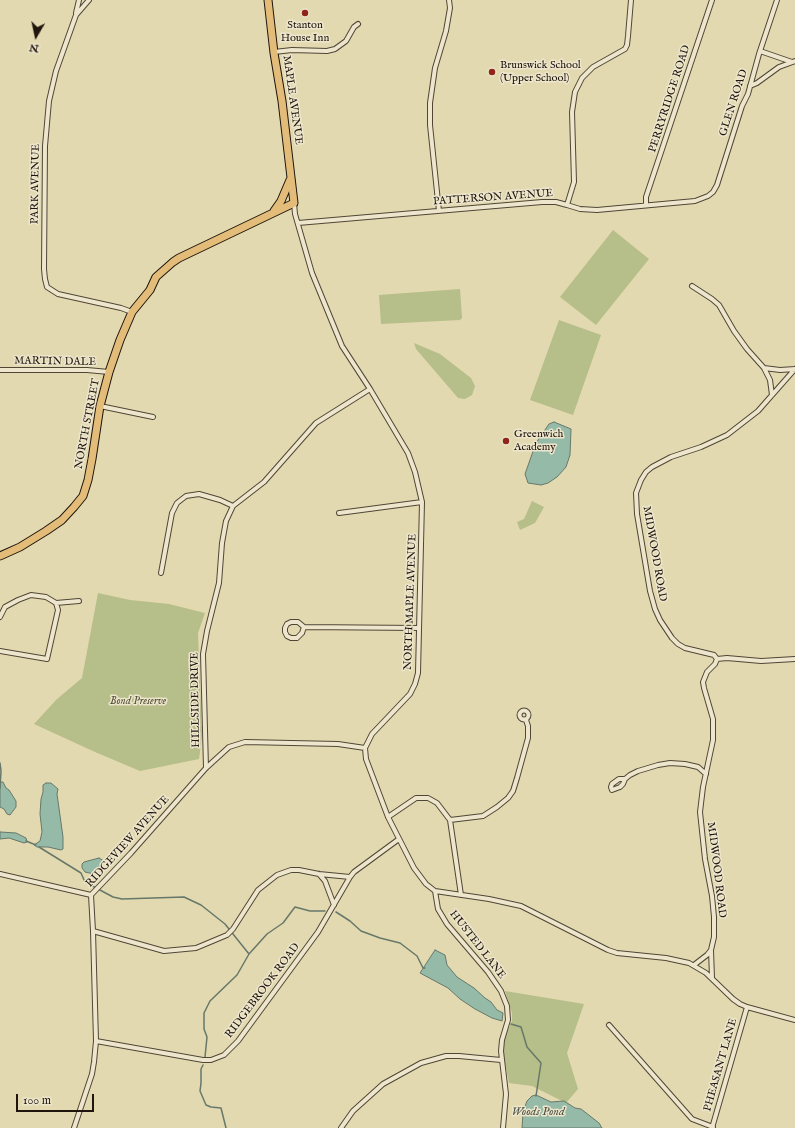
<!DOCTYPE html>
<style>
body{margin:0}
#map{position:relative;width:795px;height:1128px;overflow:hidden;background:#e3d9b0;font-family:"IM FELL English",serif}
canvas{display:block}
.north{position:absolute;left:16px;top:16px;width:40px;height:40px;-webkit-text-stroke:3px #ede6cc;paint-order:stroke;rotate:189deg;font-size:11px;font-weight:700;line-height:16px;text-align:center;color:#1f150d}
.north::after{content:'';display:block;margin:auto;width:14px;height:18px;background:#1f150d;clip-path:polygon(50% 0,100% 100%,50% 72%,0 100%)}
.scale{position:absolute;left:16px;top:1094px;width:78px;height:18px;box-sizing:border-box;border:2px solid #1f150d;border-top:0;padding-left:5px;font-size:12px;line-height:14px;white-space:nowrap;color:#1f150d;-webkit-text-stroke:3px #ede6cc;paint-order:stroke}
</style>
<div id="map">
<canvas width="795" height="1128"></canvas>
<div class="north">N</div>
<div class="scale">100 m</div>
</div>
<script>
const c = document.querySelector('canvas').getContext('2d');
c.lineJoin = 'round';
function paint(path, color) { c.fillStyle = color; c.fill(path, 'evenodd'); }
const shape = rows => new Path2D(rows.map(r => 'M' + r).join(''));
function strokePath(path, color, width, dash) { c.strokeStyle = color; c.lineWidth = width; c.lineCap = dash ? 'butt' : 'round'; c.setLineDash(dash || []); c.stroke(path); }
function drawText(font, color, halo, rows, align = 'center') {
  c.font = font + ' "IM FELL English",serif'; c.lineWidth = 3; c.setLineDash([]); c.textBaseline = 'middle'; c.strokeStyle = halo; c.fillStyle = color; for (const [text, x, y, turn = 0] of rows) {
    c.save(); c.translate(x, y); c.rotate((+turn || 0) * Math.PI / 180); c.textAlign = isNaN(turn) ? turn : align; if (halo) c.strokeText(text, 0, 0); c.fillText(text, 0, 0); c.restore();
  }
}
const green = shape([
 [613,230,649,259,596,325,560,297],
 [460,289,462,318,460,320,381,324,379,295],
 [559,320,601,335,573,415,530,400],
 [414,343,440,354,471,378,475,386,472,395,465,399,458,398,416,349],
 [532,501,544,507,535,523,520,530,517,522,524,519],
 [98,593,130,600,169,604,205,613,198,633,202,736,199,759,140,771,95,752,34,724,57,699,82,678],
 [505,991,584,1004,567,1053,578,1089,566,1103,532,1086,509,1083,504,1059,504,1042,505,1037,512,1021,512,1013]
]);
const water = shape([
 [554,422,571,429,570,455,566,467,557,477,548,483,541,485,528,483,525,474,536,443,549,424,554,422],
 [0,782,3,782,6,788,9,790,16,801,16,807,10,815,7,814,4,809,0,807,0,782],
 [46,783,51,783,58,789,57,794,63,837,63,849,61,850,48,847,37,847,34,845,40,841,42,832,40,814,41,799,43,792,43,785,46,783],
 [0,832,16,833,26,838,27,842,24,843,9,838,0,839,0,832],
 [99,858,104,861,103,864,99,867,94,874,85,872,82,868,82,864,84,862,99,858],
 [435,950,445,955,447,965,457,977,474,988,485,998,491,1002,497,1010,503,1013,502,1021,492,1018,475,1009,460,999,448,988,420,973,435,950],
 [536,1095,551,1102,564,1101,575,1108,581,1109,599,1123,602,1128,522,1128,523,1112,527,1101,532,1096,536,1095]
]);
const stream = shape([
 [0,763,1,771,0,788],
 [26,841,36,845],
 [39,847,81,873,85,882,113,897,122,899,184,897,201,905,225,924,249,954],
 [336,912,350,921,361,931,380,938,400,943,417,956,423,968,425,968],
 [511,1024,521,1027,527,1047,541,1063,536,1096],
 [205,1057,207,1037,204,1029,204,1013,210,1001,237,975,249,954,267,934,283,923,295,907,310,911,325,911],
 [203,1065,201,1069,201,1083,200,1091,206,1105,211,1107,221,1108,226,1128]
]);
const street = shape([
 [89,0,76,15,56,71,49,101,45,146,44,269,45,279,47,287,58,294,121,308,132,312],
 [76,13,79,0],
 [760,51,792,62],
 [274,52,292,50,327,51,335,49,346,41,354,27,358,24],
 [750,86,757,83,779,67,795,61],
 [294,203,295,214,312,273,342,346,370,389,408,453,415,472,422,502,418,673,415,684,410,694,372,734,365,748,366,759,388,817,414,868,426,884,435,891,489,899,521,906,608,950,617,953,666,958,689,963,706,973,733,999,740,1004,747,1007,795,1020],
 [567,205,580,209,597,210,695,201,708,196,713,192,717,185,742,106,748,94,759,54,777,0],
 [646,205,646,197,712,0],
 [439,211,430,125,430,103,435,68,446,31,450,8,449,0],
 [298,223,542,202,556,202,567,205,574,182,572,112,575,92,582,78,593,67,625,49,627,45,628,36,631,0],
 [692,286,712,299,719,305,734,331,747,349,764,368,770,380,772,395],
 [764,368,780,370,795,369],
 [0,370,87,370,109,372],
 [100,406,153,417],
 [339,513,422,502],
 [161,573,172,513,177,503,186,496,199,494,220,500,233,506],
 [0,617,5,607,18,600,31,595,46,597,56,603,79,601],
 [304,627,302,633,297,638,291,638,287,636,285,632,285,628,287,624,291,622,298,622,304,627,419,628],
 [0,651,47,659,58,610,56,603],
 [717,659,727,658,761,661,795,659],
 '519.5 715a4.5 4.5 0 1 1 9 0a4.5 4.5 0 1 1-9 0Z',
 [206,768,203,654,207,631,219,583,222,543,226,521,233,506,264,482,316,423,370,389],
 [625,779,619,779,612,784,611,787,612,790,620,787,623,784,625,779,630,775,638,771,658,765,670,763,685,764,698,767,706,774],
 [388,817,416,798,428,798,437,803,450,820,461,895],
 [450,820,483,816,497,807,508,798,513,791,517,778,528,738,528,726,526,720],
 [0,874,91,895],
 [319,874,325,881,334,905],
 [435,891,438,909,447,924,488,972,501,991,507,1006,508,1020,502,1040,501,1051,506,1094,503,1128],
 [93,931,164,951,196,948,227,935,233,929,258,890,277,875,291,870,299,870,319,874,350,877],
 [711,950,712,978],
 [694,965,707,955,711,950,714,937,714,917,712,896,705,859,700,812,703,787,713,740,713,719,704,688,703,682,707,672,715,664,717,659,714,655,685,648,678,644,672,638,660,620,655,609,650,591,637,514,636,493,641,480,646,472,652,467,671,457,701,447,727,435,758,411,795,369],
 [609,1025,692,1119,713,1127],
 [96,1041,203,1060,211,1060,224,1055,238,1041,318,932,350,877,354,872,399,839],
 [74,1128,92,1074,94,1062,96,1041,93,931,91,895,131,853,206,768,229,747,245,742,338,744,365,748],
 [341,1128,353,1111,383,1084,421,1063,446,1056,459,1056,501,1060],
 [712,1128,747,1007]
]);
const primary = shape([
 [274,211,281,201,290,180],
 [0,556,20,547,46,531,62,520,74,507,83,496,88,480,92,459,100,406,109,372,120,340,132,312,150,290,156,277,173,262,179,258,294,203,282,101,274,53,268,0]
]);
const markers = [
 [305,13,4,"#8f2418"],
 [492,72,4,"#8f2418"],
 [506,441,4,"#8f2418"]
];
const poiNames = [
 ["Stanton",305,26,"center"],
 ["House Inn",305,39,"center"],
 ["Brunswick School",500,66],
 ["(Upper School)",500,79],
 ["Greenwich",514,435],
 ["Academy",514,448]
];
const streetNames = [
 ["PERRYRIDGE ROAD",670,99,-72],
 ["MAPLE AVENUE",292,100,82],
 ["GLEN ROAD",734,103,-72],
 ["PARK AVENUE",36,184,-89],
 ["PATTERSON AVENUE",493,198,-4],
 ["MARTIN DALE",55,362,1],
 ["NORTH STREET",88,424,-79],
 ["MIDWOOD ROAD",654,554,80],
 ["NORTH MAPLE AVENUE",411,602,-88],
 ["HILLSIDE DRIVE",196,700,-91],
 ["RIDGEVIEW AVENUE",128,842,-48],
 ["MIDWOOD ROAD",716,870,83],
 ["HUSTED LANE",477,945,52],
 ["RIDGEBROOK ROAD",263,991,-53],
 ["PHEASANT LANE",721,1065,-74]
];
const parkNames = [
 ["Bond Preserve",138,702]
];
const waterNames = [
 ["Woods Pond",538,1113]
];
paint(green, '#b6be89');
paint(water, '#96baa8');
strokePath(water, '#66786a', 1);
strokePath(stream, '#66786a', 1.5);
strokePath(street, '#504636', 6);
strokePath(primary, '#1f150d', 9);
strokePath(street, '#ede6cc', 4);
strokePath(primary, '#e2bc78', 7);
for (const [x, y, r, color] of markers) { const dot = new Path2D(); dot.arc(x, y, r, 0, 2 * Math.PI); c.fillStyle = color; c.fill(dot); strokePath(dot, '#ede6cc', 1.5); }
drawText('11px', '#1f150d', '#ede6cc', poiNames, 'left');
drawText('11px', '#1f150d', '#ede6cc', streetNames);
drawText('italic 11px', '#545038', '#ede6cc', parkNames);
drawText('italic 12px', '#494f43', '#ede6cc', waterNames);
</script>
